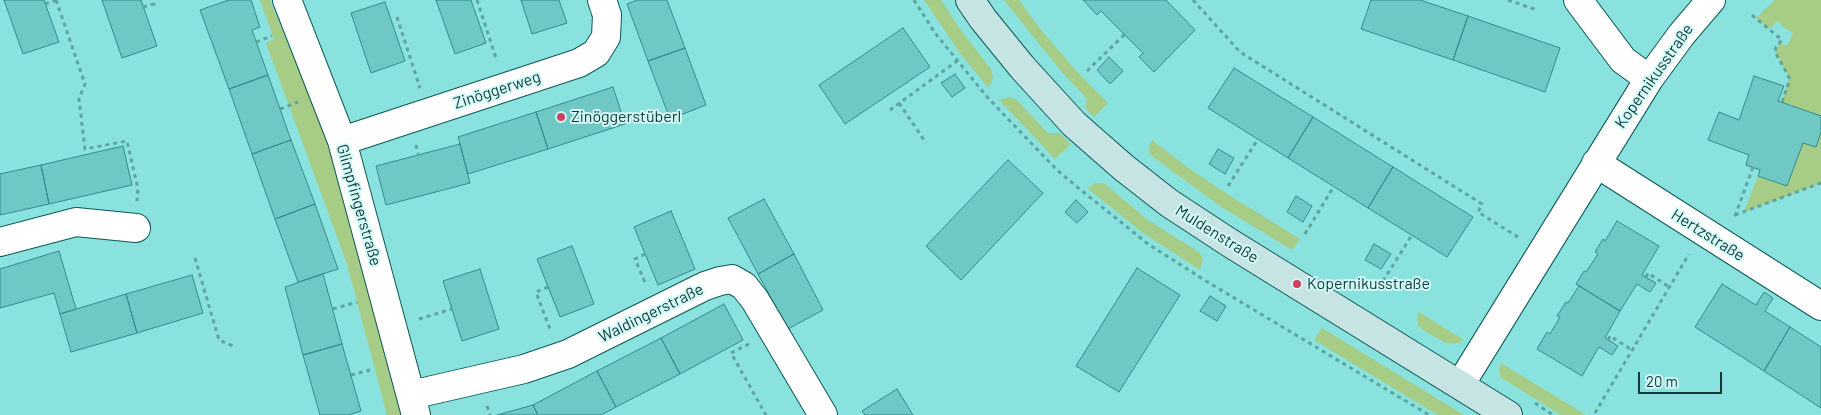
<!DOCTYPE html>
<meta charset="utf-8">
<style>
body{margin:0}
#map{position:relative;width:1821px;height:415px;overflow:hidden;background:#8ae2de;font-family:Barlow,sans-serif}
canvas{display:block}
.scale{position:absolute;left:1638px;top:372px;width:84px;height:22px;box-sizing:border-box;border:2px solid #123837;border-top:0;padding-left:6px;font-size:15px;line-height:18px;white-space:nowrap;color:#123837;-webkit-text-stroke:4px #d1faf8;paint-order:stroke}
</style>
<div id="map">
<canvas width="1821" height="415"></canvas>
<div class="scale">20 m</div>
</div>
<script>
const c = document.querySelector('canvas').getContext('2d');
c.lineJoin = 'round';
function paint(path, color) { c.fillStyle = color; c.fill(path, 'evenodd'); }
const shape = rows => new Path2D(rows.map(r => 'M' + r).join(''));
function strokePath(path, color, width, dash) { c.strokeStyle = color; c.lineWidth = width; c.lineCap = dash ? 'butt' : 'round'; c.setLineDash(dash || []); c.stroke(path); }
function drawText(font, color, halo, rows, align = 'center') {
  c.font = font + ' Barlow,sans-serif'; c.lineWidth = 4; c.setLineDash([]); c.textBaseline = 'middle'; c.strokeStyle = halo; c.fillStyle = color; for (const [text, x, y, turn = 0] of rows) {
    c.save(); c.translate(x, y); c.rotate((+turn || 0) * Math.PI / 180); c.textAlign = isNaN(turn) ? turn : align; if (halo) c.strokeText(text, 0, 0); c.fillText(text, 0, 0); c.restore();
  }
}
const green = shape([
 [260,0,270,0,323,129,346,204,402,415,387,415,347,264,266,43,274,39],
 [924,0,941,0,958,26,991,69,993,77,992,83,988,87,962,56],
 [1004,0,1019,0,1041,30,1080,75,1108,103,1094,117,1085,108,1087,99,1061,71],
 [1775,0,1821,0,1821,116,1782,102,1789,77,1775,52,1779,43,1787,46,1793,33,1783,27,1778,21,1769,29,1756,18],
 [1009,97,1016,99,1048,133,1060,133,1071,144,1055,159,999,100],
 [1821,132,1821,183,1744,212,1758,176,1787,186,1803,143,1816,147],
 [1152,140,1187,167,1224,192,1300,239,1292,250,1220,206,1153,157,1149,152,1149,147],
 [1096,183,1104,183,1149,221,1199,252,1203,259,1200,270,1142,232,1087,188],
 [1419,312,1464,340,1455,344,1446,343,1423,330,1418,325,1417,318],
 [1322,328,1464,415,1438,415,1314,340],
 [1501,363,1586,415,1561,415,1500,377,1499,370]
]);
const building = shape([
 [4,0,44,0,59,42,23,54,4,0],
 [102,0,141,0,157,46,122,58,102,0],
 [229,0,251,0,260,27,252,30,268,75,229,89,200,10,229,0],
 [436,0,471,0,486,43,455,54,436,0],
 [521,0,559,0,567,23,532,34,521,0],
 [637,0,667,0,685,48,648,61,627,4,637,0],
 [1083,0,1166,0,1195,30,1154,72,1139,57,1143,53,1101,11,1097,15,1083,0],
 [1371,0,1420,0,1468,16,1453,60,1361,29,1371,0],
 [385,2,405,61,371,73,351,13,385,2],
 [1468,16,1560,48,1545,92,1453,60,1468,16],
 [903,28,930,67,845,124,819,85,903,28],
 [685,48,706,105,670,119,648,61,685,48],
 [1109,57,1123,71,1110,84,1097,70,1109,57],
 [1234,68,1313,117,1288,158,1208,108,1234,68],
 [955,74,965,88,952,97,941,83,955,74],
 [268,75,291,140,252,154,229,89,268,75],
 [1754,76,1784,86,1778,101,1821,116,1821,132,1816,147,1803,143,1787,186,1758,176,1760,170,1746,165,1749,155,1708,140,1719,112,1739,120,1754,76],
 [613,87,625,124,548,149,536,112,613,87],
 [536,112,548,149,468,174,458,137,536,112],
 [1313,117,1393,167,1368,208,1288,158,1313,117],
 [291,140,315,204,275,219,252,154,291,140],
 [460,144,470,183,386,205,376,166,460,144],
 [123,146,132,185,49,204,41,165,123,146],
 [1218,149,1234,158,1225,174,1209,164,1218,149],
 [1008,160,1043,193,961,280,926,246,1008,160],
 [41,165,49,204,0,215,0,174,41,165],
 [1393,167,1473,217,1447,257,1368,208,1393,167],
 [1296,196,1312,206,1303,222,1287,212,1296,196],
 [764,199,794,254,758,274,728,218,764,199],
 [1076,200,1088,212,1077,223,1065,212,1076,200],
 [315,204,338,269,298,282,275,219,315,204],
 [671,211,695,269,658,285,634,227,671,211],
 [1617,221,1659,246,1642,275,1656,283,1650,292,1637,284,1620,311,1576,284,1584,271,1586,272,1598,254,1595,252,1603,239,1605,241,1617,221],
 [1374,244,1391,254,1381,269,1365,260,1374,244],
 [572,246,594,304,560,317,537,259,572,246],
 [59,251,76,309,60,314,54,293,0,308,0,269,59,251],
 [794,254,823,310,788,329,758,274,794,254],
 [1137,268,1180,295,1119,392,1076,366,1137,268],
 [480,269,499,329,462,341,443,281,480,269],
 [323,274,342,344,303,355,285,287,323,274],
 [192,275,203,313,137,333,126,294,192,275],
 [1722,284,1756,305,1764,292,1773,298,1765,311,1790,327,1764,371,1695,327,1722,284],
 [1579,286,1620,311,1605,338,1618,346,1612,355,1599,347,1582,376,1537,349,1547,332,1550,334,1560,317,1557,316,1566,302,1568,303,1579,286],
 [126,294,137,333,71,352,60,314,126,294],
 [1210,296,1226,306,1217,321,1200,311,1210,296],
 [724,304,743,340,680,374,661,338,724,304],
 [1790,327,1821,347,1821,408,1764,371,1790,327],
 [661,338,680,374,616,407,597,371,661,338],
 [342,344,361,411,348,415,320,415,303,355,342,344],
 [597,371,616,407,601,415,538,415,533,405,597,371],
 [897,389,913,415,865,415,862,411,897,389],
 [533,405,538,415,497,415,533,405]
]);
const path = shape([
 [56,0,85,84,79,99,85,149,127,141,138,189,137,201],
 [477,0,497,61],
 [914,0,935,33,988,98,1056,169,1076,186,1148,244,1206,281,1429,415],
 [1193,0,1240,52,1482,204,1478,212,1518,237],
 [1508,0,1537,10],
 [45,4,57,0],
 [143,7,154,4,152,0],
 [1752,15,1782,40,1776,47,1775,52,1789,77,1789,82,1782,102],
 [397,17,420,88],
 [256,42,272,36],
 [1087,71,1125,34],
 [899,103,926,143],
 [280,109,298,102],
 [890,110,957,61],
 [416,145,418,154],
 [1228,186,1258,139],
 [1735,215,1821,183],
 [1735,216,1753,167],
 [1305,234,1334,186],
 [645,254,635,259,646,285],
 [195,258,219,340,235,347],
 [1646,277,1648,273,1669,287],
 [1383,281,1412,235],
 [548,287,536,292,551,332],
 [333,309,357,302],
 [419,319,452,309],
 [1608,340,1610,336,1632,350],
 [749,344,731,353,766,415],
 [351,375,370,370],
 [1535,403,1553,415],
 [487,406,490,415],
 [1595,413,1689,254]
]);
const minor = shape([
 [287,0,342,141,416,415],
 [1578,0,1623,60,1649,79],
 [342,141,579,63,596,53,606,37,607,15,602,0],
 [1596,163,1821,306],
 [0,242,76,222,136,228],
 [1460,385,1649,79,1682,34,1711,0],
 [411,395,524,369,568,354,705,286,720,281,732,279,744,286,755,300,823,415]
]);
const secondary = shape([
 [970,0,983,19,1022,67,1074,124,1123,167,1169,203,1230,243,1508,415]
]);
const markers = [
 [561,117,5,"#d0405f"],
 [1297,284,5,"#d0405f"]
];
const streetNames = [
 ["Kopernikusstraße",1654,76,-55],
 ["Zinöggerweg",497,90,-18],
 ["Glimpfingerstraße",359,205,74],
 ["Muldenstraße",1217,234,32],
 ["Hertzstraße",1708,235,32],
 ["Waldingerstraße",651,313,-26]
];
const poiNames = [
 ["Zinöggerstüberl",571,117],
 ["Kopernikusstraße",1307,284]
];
paint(green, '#a6cc86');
paint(building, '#6fc8c4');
strokePath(building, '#308d8a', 1);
strokePath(minor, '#0b5856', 30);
strokePath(secondary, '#0b5856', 30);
strokePath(path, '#5ea4a1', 3, [4, 4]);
strokePath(minor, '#fff', 28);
strokePath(secondary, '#c5e4e3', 28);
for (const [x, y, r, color] of markers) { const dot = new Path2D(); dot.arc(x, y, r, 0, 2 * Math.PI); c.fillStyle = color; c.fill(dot); strokePath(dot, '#d1faf8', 2); }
drawText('16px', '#123837', '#d1faf8', streetNames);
drawText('16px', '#123837', '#d1faf8', poiNames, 'left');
</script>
